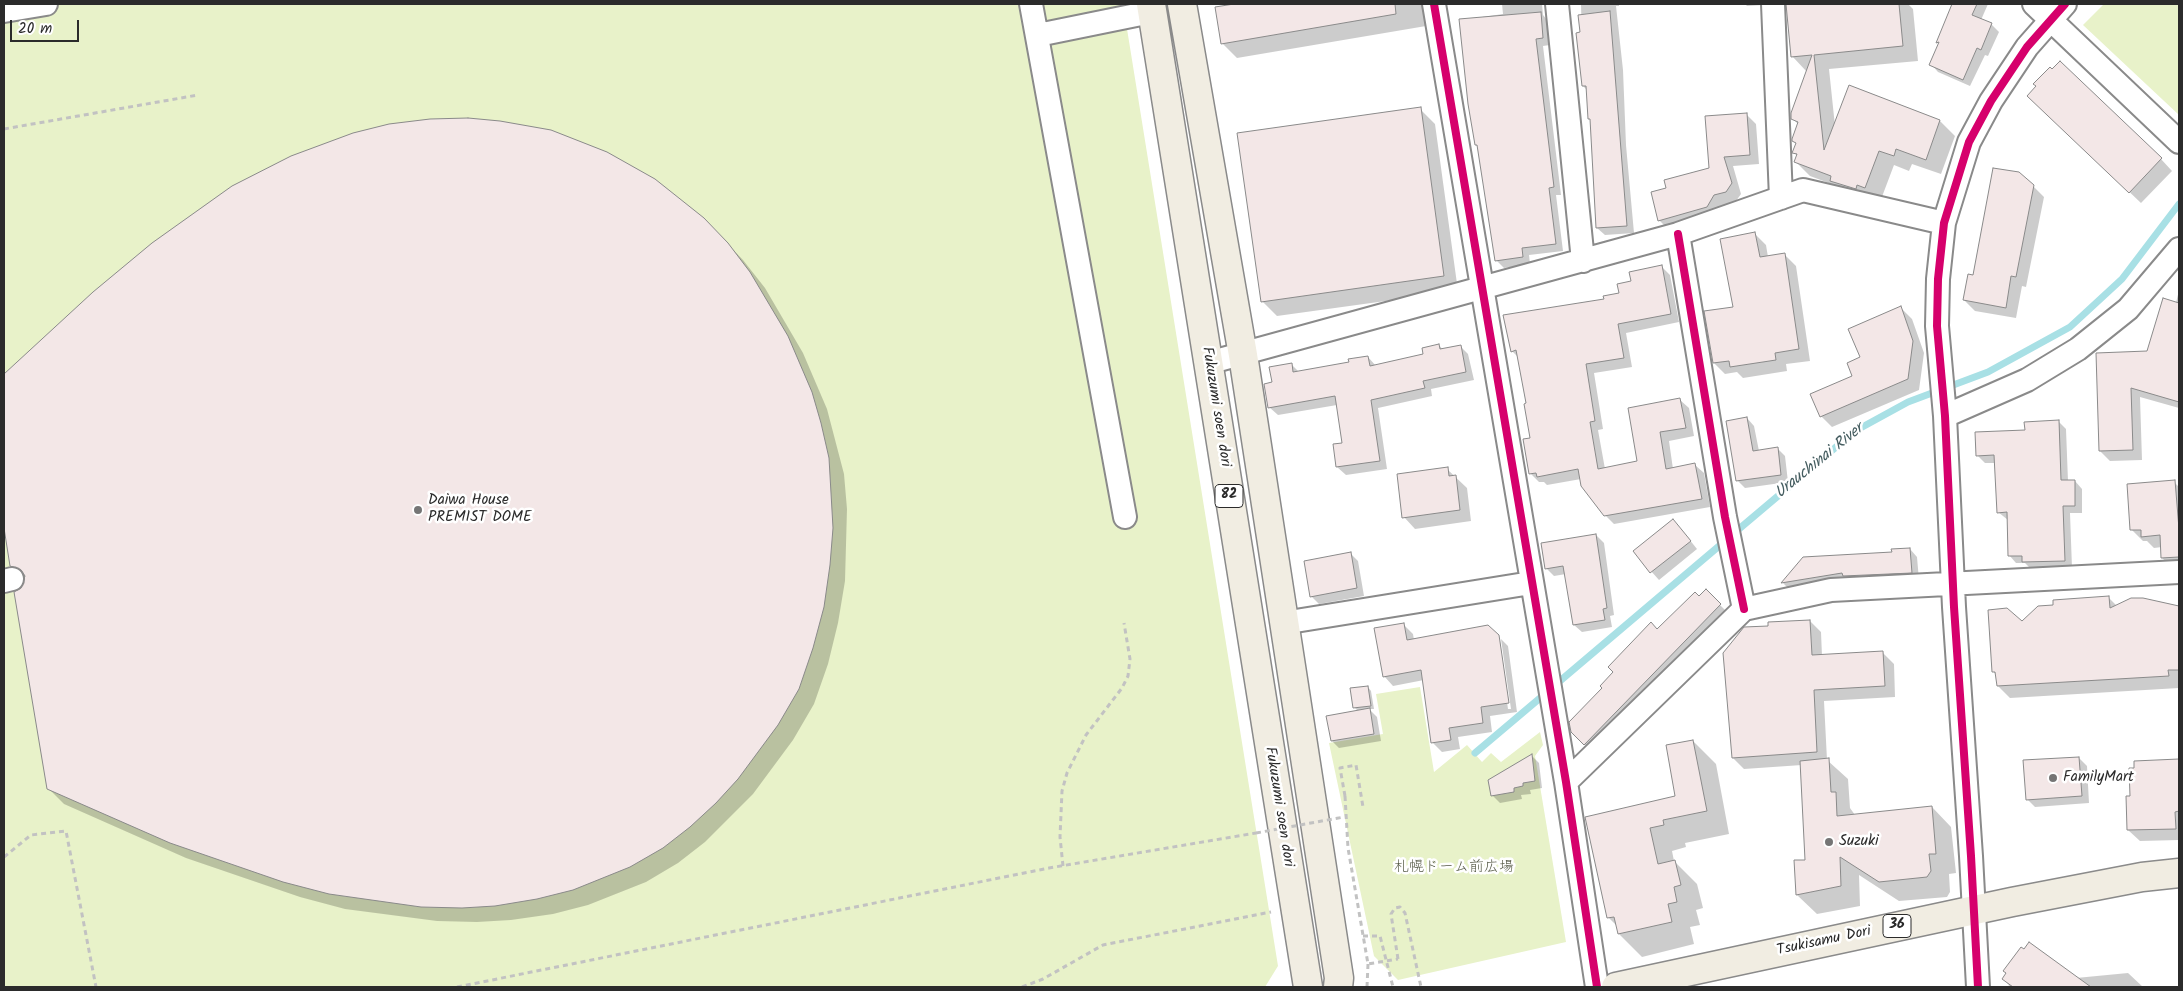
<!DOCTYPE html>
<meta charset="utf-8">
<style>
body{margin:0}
#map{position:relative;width:2183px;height:991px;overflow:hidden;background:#fff;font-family:Kalam,sans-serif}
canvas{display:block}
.frame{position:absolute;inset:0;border:5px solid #2b2b2b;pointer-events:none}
.scale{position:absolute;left:10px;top:20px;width:69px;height:22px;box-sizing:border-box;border:2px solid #2b2b2b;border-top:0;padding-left:6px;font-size:15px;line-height:18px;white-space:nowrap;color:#2b2b2b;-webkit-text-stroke:4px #fff;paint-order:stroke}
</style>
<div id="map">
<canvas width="2183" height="991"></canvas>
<div class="frame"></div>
<div class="scale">20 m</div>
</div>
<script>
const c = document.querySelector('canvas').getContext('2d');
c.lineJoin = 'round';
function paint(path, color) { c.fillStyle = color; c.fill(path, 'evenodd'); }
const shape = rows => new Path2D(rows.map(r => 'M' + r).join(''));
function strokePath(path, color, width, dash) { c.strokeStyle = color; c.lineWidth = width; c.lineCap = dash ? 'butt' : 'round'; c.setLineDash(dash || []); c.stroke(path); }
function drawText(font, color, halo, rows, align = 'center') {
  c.font = font + ' Kalam,"Klee One",sans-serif'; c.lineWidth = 5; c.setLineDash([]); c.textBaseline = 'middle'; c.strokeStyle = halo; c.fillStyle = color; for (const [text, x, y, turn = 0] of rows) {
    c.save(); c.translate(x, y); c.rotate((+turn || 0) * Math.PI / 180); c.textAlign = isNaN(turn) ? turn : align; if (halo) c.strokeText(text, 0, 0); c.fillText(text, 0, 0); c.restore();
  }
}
const green = shape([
 [4,4,1123,4,1278,966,1265,987,4,987],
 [2104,4,2179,4,2179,115,2083,25],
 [1420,687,1434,772,1467,745,1482,762,1491,753,1501,762,1540,732,1543,745,1535,756,1566,942,1398,980,1374,956,1329,743,1383,734,1376,694]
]);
const shadow = shape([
 [1241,4,1429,4,1432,25,1237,58,1222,43,1216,8],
 [1502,4,1542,4,1543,15,1548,21,1550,45,1543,46,1561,195,1556,195,1563,251,1529,255,1530,264,1504,268,1496,260,1478,147,1476,145,1461,20,1503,14],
 [1581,4,1619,4,1619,6,1616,6,1623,70,1626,145,1634,233,1605,235,1597,228,1592,121,1589,118,1587,90,1583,86],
 [1745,4,1763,4,1763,5,1747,6],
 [1787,4,1908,4,1913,9,1918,61,1829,69,1835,126,1940,121,1955,136,1941,174,1912,164,1909,171,1894,165,1880,202,1810,176,1795,161,1797,156,1794,152,1797,144,1793,141,1799,125,1792,118,1807,72,1792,56],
 [1954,4,1988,4,1981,20,1991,24,1999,32,1988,56,1985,55,1970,86,1938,72,1931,64],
 [2040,107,2161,159,2172,171,2141,203],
 [1420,109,1435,124,1458,291,1277,316,1262,301],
 [1746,114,1756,124,1759,164,1733,166,1741,194,1736,201,1724,205,1717,217,1669,230,1659,220,1667,189,1710,168],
 [2033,186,2044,197,2026,287,2022,286,2016,318,1975,311,1964,300,1974,276],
 [1755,234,1766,245,1768,257,1784,254,1796,266,1810,361,1786,364,1787,371,1743,378,1737,372,1725,374,1714,363,1734,308],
 [719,235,743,260,765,288,803,353,827,409,844,474,847,509,845,581,838,623,828,664,814,704,793,740,753,794,705,842,678,863,646,882,588,905,553,914,511,920,477,922,437,921,345,909,300,897,186,858,64,804,48,788,22,589,25,580,11,566,4,520,4,376,123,268],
 [1661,266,1670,275,1679,322,1626,333,1632,367,1594,373,1603,429,1598,430,1605,469,1639,462,1680,400,1689,408,1694,436,1669,441,1673,469,1695,465,1704,473,1710,507,1614,524,1605,515,1581,479,1547,485,1544,482,1539,482,1531,474,1531,439,1527,404,1519,358,1512,351,1605,300,1620,294,1632,282],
 [2179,290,2179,408,2140,397,2142,460,2110,461,2100,451,2148,353,2176,303],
 [1900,307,1912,319,1924,353,1919,390,1832,427,1821,416,1854,376,1862,358],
 [1439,345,1443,350,1460,346,1468,354,1474,380,1431,389,1432,396,1378,408,1387,469,1346,475,1337,467,1343,444,1337,405,1278,415,1269,407,1273,383,1291,364,1299,372,1350,363,1368,357,1376,366,1425,355],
 [1747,418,1754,426,1759,451,1777,448,1785,456,1788,482,1745,488,1738,481],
 [2058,421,2066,429,2068,481,2075,481,2082,489,2082,513,2070,513,2072,568,2031,569,2025,563,2016,563,2009,555,2008,520,1998,512,1996,463,1985,463,1978,456,2026,431],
 [1447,469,1467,488,1471,521,1415,529,1404,517],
 [2174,482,2179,487,2179,569,2174,569,2162,558,2162,547,2154,548,2147,541,2143,541,2132,530],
 [1681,529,1697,549,1659,580,1634,552],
 [1596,535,1604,543,1614,615,1610,616,1612,627,1582,632,1574,625,1566,574,1554,576,1546,568],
 [1910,549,1917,557,1919,580,1790,590,1783,583,1804,559,1893,553],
 [1351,554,1358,561,1364,596,1319,604,1311,596],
 [1706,591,1728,613,1592,752,1572,732,1604,688,1658,630],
 [2108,597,2117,606,2142,599,2179,607,2179,688,2010,698,1998,686,1997,676,1993,671,2022,623],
 [1810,621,1821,632,1822,656,1883,653,1894,664,1895,697,1824,701,1827,760,1848,779,1850,808,1855,815,1932,807,1951,827,1956,873,1949,874,1950,892,1947,897,1899,901,1859,875,1860,906,1817,914,1797,895,1807,861,1802,765,1744,769,1733,758,1769,627],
 [1403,624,1413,634,1414,640,1498,636,1508,709,1511,709,1501,639,1508,646,1517,712,1490,716,1492,732,1458,737,1460,749,1442,752,1433,743,1424,680,1393,686,1384,676],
 [1368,687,1371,691,1374,709,1369,709,1377,717,1381,741,1339,748,1332,741,1359,712,1354,707],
 [1693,741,1716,764,1729,834,1685,843,1686,847,1672,851,1674,861,1697,884,1703,908,1696,910,1700,925,1690,927,1694,944,1642,957,1619,934,1617,926,1608,917,1586,818,1677,797],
 [1531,755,1539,763,1542,788,1530,790,1531,794,1521,795,1522,799,1500,803,1492,795],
 [2079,758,2087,766,2089,803,2035,807,2027,799],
 [2179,761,2179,840,2140,841,2128,830,2135,762],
 [2128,973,2143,987,2008,987,2009,985,2003,979,2076,978]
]);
const stream = shape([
 [1733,534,1855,431,1908,402,1988,372,2070,327,2122,279,2179,204],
 [1554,686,1725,541],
 [1475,753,1546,693]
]);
const building = shape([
 [1234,4,1395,4,1396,14,1221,44,1215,7,1234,4],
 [1786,4,1899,4,1903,46,1814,55,1824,150,1849,85,1940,120,1926,160,1896,149,1894,156,1879,151,1865,188,1857,185,1856,189,1830,181,1831,176,1794,162,1797,154,1792,153,1796,143,1792,141,1792,139,1798,122,1791,119,1791,113,1812,55,1791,57,1786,4],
 [1952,4,1977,4,1972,15,1992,23,1981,50,1977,48,1963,80,1929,65,1939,42,1936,43,1952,4],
 [1610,11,1627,226,1596,228,1590,119,1588,119,1586,86,1582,86,1576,33,1580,32,1578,15,1610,11],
 [1541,12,1543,38,1536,39,1554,187,1549,188,1556,244,1522,248,1523,257,1495,261,1477,145,1475,145,1468,104,1459,19,1541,12],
 [2060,61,2162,158,2129,193,2027,96,2036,86,2033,84,2050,67,2052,69,2060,61],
 [1421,107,1444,276,1261,302,1237,133,1421,107],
 [1747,113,1750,155,1724,157,1732,183,1726,192,1714,195,1707,207,1658,221,1651,192,1666,188,1664,180,1709,168,1705,116,1747,113],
 [468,118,500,121,551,130,607,152,655,179,704,218,728,243,750,272,788,336,812,392,821,423,829,458,833,528,830,565,824,607,813,648,799,689,778,725,738,779,716,803,690,827,663,848,630,867,573,890,537,899,495,906,462,908,421,907,329,894,283,882,170,843,47,789,14,592,21,588,25,576,21,570,10,566,4,528,4,374,93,292,152,243,232,186,291,156,353,133,389,124,430,119,468,118],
 [1993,168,2019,172,2034,185,2016,277,2011,276,2006,308,1963,300,1968,274,1973,275,1993,168],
 [1755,232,1760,257,1785,253,1799,349,1775,353,1776,360,1730,367,1729,361,1713,363,1704,311,1733,307,1720,239,1755,232],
 [1662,265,1671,314,1618,324,1624,358,1586,364,1595,421,1590,422,1598,469,1637,461,1628,408,1680,398,1686,428,1660,432,1666,469,1695,463,1702,499,1604,516,1581,486,1578,469,1537,477,1536,473,1529,474,1523,439,1530,438,1524,404,1526,403,1516,350,1511,352,1503,315,1604,299,1603,296,1619,293,1617,284,1631,281,1629,272,1662,265],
 [2163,298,2179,303,2179,402,2131,388,2133,450,2099,451,2096,353,2147,351,2163,298],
 [1901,306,1913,341,1908,379,1820,417,1810,394,1852,376,1847,363,1860,357,1848,329,1901,306],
 [1439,344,1440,349,1461,345,1466,372,1423,381,1425,388,1371,400,1380,461,1336,467,1333,444,1342,443,1335,396,1268,408,1264,384,1272,382,1269,367,1292,363,1293,372,1349,362,1348,359,1368,356,1370,366,1423,354,1422,348,1439,344],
 [1747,417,1753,451,1778,447,1781,475,1736,481,1726,421,1747,417],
 [2059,420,2061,480,2075,480,2075,506,2063,506,2065,561,2022,562,2022,556,2008,556,2007,512,1997,513,1994,455,1976,456,1975,432,2025,430,2024,422,2059,420],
 [1448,467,1449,476,1456,475,1460,510,1402,518,1397,474,1448,467],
 [2175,480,2179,529,2179,557,2161,558,2160,535,2141,537,2141,530,2130,530,2127,484,2175,480],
 [1673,519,1691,541,1650,573,1633,551,1673,519],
 [1596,534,1607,608,1603,609,1605,620,1573,625,1563,566,1545,569,1541,543,1596,534],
 [1910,548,1912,573,1843,576,1842,573,1781,583,1803,557,1892,552,1891,549,1910,548],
 [1351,552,1357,588,1310,597,1304,561,1351,552],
 [1706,589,1721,604,1584,745,1571,732,1569,722,1602,688,1600,686,1613,672,1608,667,1651,622,1657,629,1695,592,1699,596,1706,589],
 [2109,596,2110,608,2131,598,2143,598,2179,606,2179,670,2168,670,2169,676,1997,686,1995,672,1992,672,1988,610,2007,608,2022,621,2038,606,2053,605,2053,600,2109,596],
 [1810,620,1812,655,1883,651,1885,686,1814,690,1817,752,1732,758,1723,653,1744,627,1768,626,1768,622,1810,620],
 [1404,623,1407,640,1488,625,1499,635,1509,703,1481,707,1483,723,1449,728,1451,740,1431,743,1421,670,1383,677,1374,628,1404,623],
 [1368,686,1371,706,1353,708,1350,688,1368,686],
 [1370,708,1374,734,1331,741,1326,716,1370,708],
 [1693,740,1707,811,1663,820,1664,825,1650,828,1658,864,1675,860,1681,885,1674,887,1677,902,1668,904,1672,922,1618,934,1614,917,1607,918,1585,817,1675,796,1666,745,1693,740],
 [1532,754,1535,781,1523,783,1523,786,1514,788,1514,792,1491,796,1488,780,1532,754],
 [2079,757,2082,796,2026,800,2023,760,2079,757],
 [1829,758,1831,792,1836,792,1837,816,1932,806,1936,854,1929,854,1931,871,1927,877,1879,882,1840,857,1841,886,1796,895,1794,860,1805,860,1800,761,1829,758],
 [2179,759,2179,811,2175,812,2176,829,2127,830,2126,796,2130,796,2129,768,2134,768,2134,761,2179,759],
 [2029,942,2091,987,2013,987,2002,979,2006,973,2003,971,2021,947,2024,949,2029,942]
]);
const path = shape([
 [4,129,198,95],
 [1345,796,1340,768,1356,765,1363,807],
 [4,857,31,835,66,831,96,987],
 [1063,866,1060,837,1062,791,1067,773,1086,735,1122,688,1128,676,1130,659,1124,623],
 [1363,936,1380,936,1393,987],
 [1398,959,1391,914,1395,908,1400,907,1405,913,1421,987],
 [457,987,1049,868,1256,833],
 [1022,987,1043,979,1103,945,1271,912],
 [1367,987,1368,964]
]);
const minor = shape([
 [1031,4,1125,517],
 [1434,4,1566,782,1597,987],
 [1557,4,1583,261],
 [1773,4,1781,198],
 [2034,4,2179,142],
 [4,11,46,4],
 [1038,35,1151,12],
 [1678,234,1725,517,1744,609],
 [1208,363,1678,234,1803,190,1944,223],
 [1945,416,2027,380,2078,349,2128,309,2179,249],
 [4,581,12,579],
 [1283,623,1531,583],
 [1566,782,1744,609,1831,590,2179,572],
 [1978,987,1971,856,1954,607,1945,416,1937,326,1938,279,1944,223,1969,142,1991,101,2027,47,2065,4]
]);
const major = shape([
 [1151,4,1308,987],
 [1182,4,1243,355,1339,978,1338,987]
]);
const highway = shape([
 [1616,987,2012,902,2142,877,2179,873]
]);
const pathBridge = shape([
 [1345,796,1348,848,1368,964,1398,959],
 [1256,833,1344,817]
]);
const cycleway = shape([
 [1434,4,1566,782,1597,987],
 [1678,234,1725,517,1744,609],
 [1978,987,1971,856,1954,607,1945,416,1937,326,1938,279,1944,223,1969,142,1991,101,2027,47,2065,4]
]);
const markers = [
 [418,510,5,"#757575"],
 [2053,778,5,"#757575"],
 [1829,842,5,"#757575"]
];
const shields = [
 [1229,496,28],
 [1897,926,28]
];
const shieldNames = [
 ["82",1229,496],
 ["36",1897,926]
];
const streetNames = [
 ["Fukuzumi soen dori",1215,407,81],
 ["Fukuzumi soen dori",1278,807,81],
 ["Tsukisamu Dori",1824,942,-12]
];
const poiNames = [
 ["Daiwa House",428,501],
 ["PREMIST DOME",428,518],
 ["FamilyMart",2063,778],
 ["Suzuki",1839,842]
];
const parkNames = [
 ["札幌ドーム前広場",1454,868]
];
const waterNames = [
 ["Urauchinai River",1820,462,-39]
];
paint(green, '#e8f2c9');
paint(shadow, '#0003');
strokePath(stream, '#a8e0e5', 7);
paint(building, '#f3e7e7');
strokePath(building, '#8a8a8a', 1);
strokePath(minor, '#8a8a8a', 26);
strokePath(major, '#8a8a8a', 31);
strokePath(highway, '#8a8a8a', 31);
strokePath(path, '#c2c2c2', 3, [5, 4]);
strokePath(minor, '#fff', 22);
strokePath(major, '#f1ede2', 28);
strokePath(highway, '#f1ede2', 28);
strokePath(pathBridge, '#c2c2c2', 3, [5, 4]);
strokePath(cycleway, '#d6006c', 8);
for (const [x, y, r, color] of markers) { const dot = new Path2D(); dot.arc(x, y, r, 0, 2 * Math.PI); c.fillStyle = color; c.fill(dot); strokePath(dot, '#fff', 2); }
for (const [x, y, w] of shields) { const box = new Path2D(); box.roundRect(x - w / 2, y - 11.5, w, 23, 4); c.fillStyle = '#fff'; c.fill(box); strokePath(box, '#2b2b2b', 1); }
drawText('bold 14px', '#2b2b2b', null, shieldNames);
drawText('15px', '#2b2b2b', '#fff', streetNames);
drawText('15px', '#2b2b2b', '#fff', poiNames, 'left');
drawText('15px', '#565a47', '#fff', parkNames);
drawText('italic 16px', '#455d60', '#fff', waterNames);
</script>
